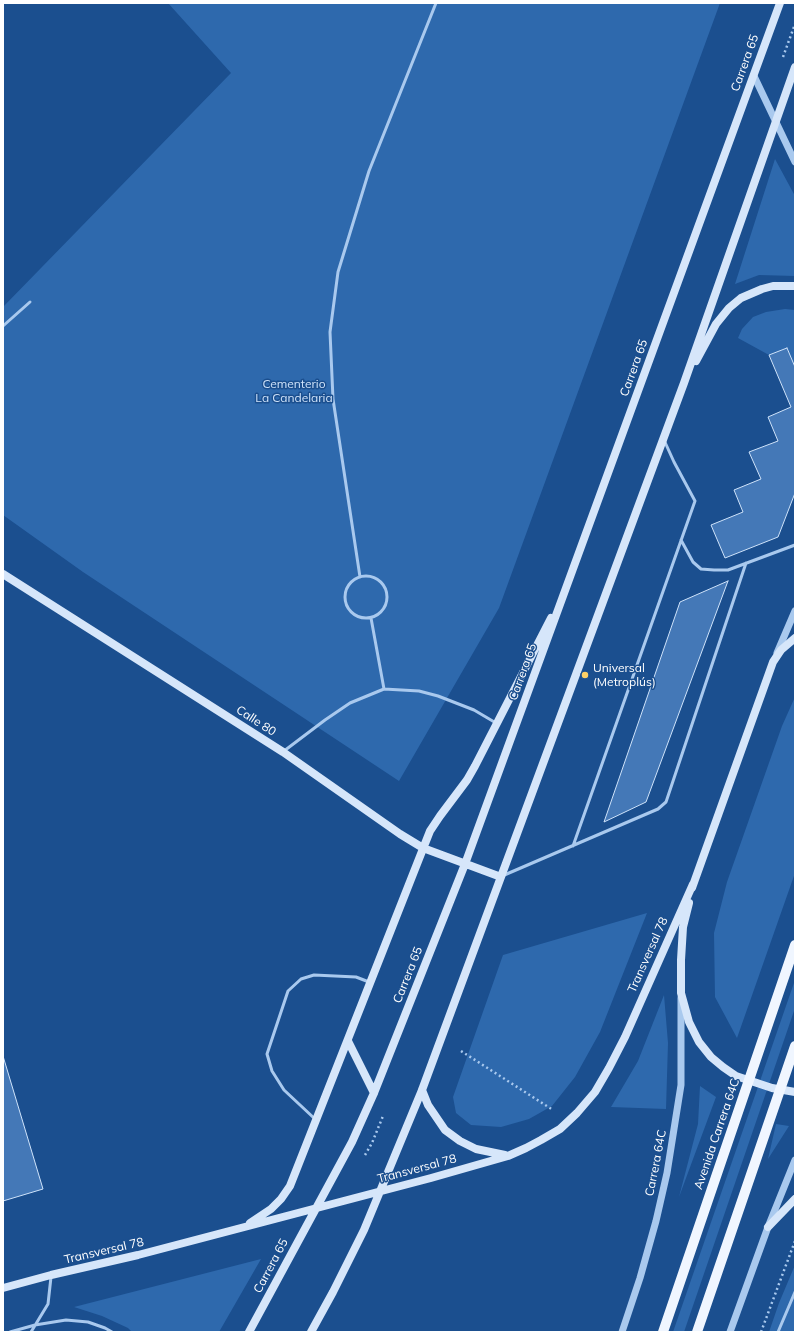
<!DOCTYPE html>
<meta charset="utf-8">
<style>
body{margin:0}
#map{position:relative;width:798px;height:1335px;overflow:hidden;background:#1b4f8f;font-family:Mulish,sans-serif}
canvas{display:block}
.frame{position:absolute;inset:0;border:4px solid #fff;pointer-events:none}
</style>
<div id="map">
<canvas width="798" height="1335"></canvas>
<div class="frame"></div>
</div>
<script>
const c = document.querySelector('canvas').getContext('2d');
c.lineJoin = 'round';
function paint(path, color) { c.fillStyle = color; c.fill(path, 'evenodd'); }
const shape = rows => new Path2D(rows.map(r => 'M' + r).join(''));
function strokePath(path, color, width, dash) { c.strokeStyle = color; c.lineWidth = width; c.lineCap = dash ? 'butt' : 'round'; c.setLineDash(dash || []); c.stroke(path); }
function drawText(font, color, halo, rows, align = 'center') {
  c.font = font + ' Mulish,sans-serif'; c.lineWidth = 3; c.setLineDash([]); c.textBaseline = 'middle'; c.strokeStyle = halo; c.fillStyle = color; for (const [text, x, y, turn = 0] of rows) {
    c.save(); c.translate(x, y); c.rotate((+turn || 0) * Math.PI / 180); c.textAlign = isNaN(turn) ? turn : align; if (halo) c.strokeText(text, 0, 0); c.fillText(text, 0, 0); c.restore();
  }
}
const green = shape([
 [168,3,720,3,499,608,399,781,83,572,3,515,3,307,231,73],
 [775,159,795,196,795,276,759,275,735,284],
 [785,309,795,310,795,367,787,348,769,355,738,338,742,329,753,317,766,312],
 [795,697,795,873,737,1038,715,997,714,933,727,882,782,726],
 [647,913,600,1032,575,1077,552,1106,529,1119,501,1127,471,1125,456,1113,453,1097,503,955],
 [795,980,795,1008,684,1332,673,1332],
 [664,995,668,1043,666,1109,611,1107,638,1061],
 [700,1086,716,1097,679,1197,698,1124],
 [776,1124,789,1126,768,1159],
 [261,1259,219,1332,132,1332,128,1328,102,1316,74,1307],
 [795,1265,795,1332,769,1332,779,1303]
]);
const building = shape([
 [787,348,795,367,795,493,778,537,725,558,711,525,743,512,734,490,761,479,749,452,778,441,768,417,791,407,769,355,787,348],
 [728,581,646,802,604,822,680,602,728,581],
 [3,1056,43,1189,3,1201,3,1056]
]);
const path = shape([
 [783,57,795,24],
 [461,1051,553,1110],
 [365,1155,372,1143,383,1116],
 [761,1332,795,1241]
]);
const service = shape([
 [3,326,30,302],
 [681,540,693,562,701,569,714,570,728,570,795,545],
 '345 597a21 21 0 1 1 42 0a21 21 0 1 1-42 0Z',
 [360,577,333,399,330,332,338,272,369,171,436,3],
 [384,689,419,691,438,696,474,710,496,723],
 [284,751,325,720,350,703,384,689,371,618],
 [573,846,695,501,674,462,664,440],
 [502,876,658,809,666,802,746,563],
 [315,1119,284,1090,272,1071,267,1054,288,991,301,979,314,975,356,977,369,982],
 [10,1332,35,1325,66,1320,88,1322,105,1328,112,1332],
 [31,1332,48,1304,51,1277],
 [778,1332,795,1292]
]);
const tertiary = shape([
 [754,76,795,162],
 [777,653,795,611],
 [622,1332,640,1278,656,1221,667,1173,681,1085,681,998],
 [730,1332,768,1227,795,1160]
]);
const secondary = shape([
 [696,361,716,324,729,308,741,298,762,289,773,286,795,286],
 [3,574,283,752,400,834,423,848,501,877],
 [692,888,773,662,781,650,795,638],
 [689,903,683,927,681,960,681,993,689,1022,699,1042,711,1057,723,1067,736,1076,772,1088,795,1092],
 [348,1041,374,1093],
 [422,1090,428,1105,445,1130,460,1141,476,1149,505,1155],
 [250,1223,271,1209,281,1199,290,1186,430,831,440,816,467,780,475,766,551,618],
 [768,1227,795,1199],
 [3,1288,51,1275,138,1255,431,1178,508,1156,526,1148,541,1140,560,1129,577,1113,595,1092,609,1068,625,1037,693,884],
 [249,1332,352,1142,374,1093,465,864,780,3],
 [311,1332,333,1292,364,1230,422,1090,684,383,795,67]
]);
const primary = shape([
 [663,1332,795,945],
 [697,1332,795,1046]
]);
const markers = [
 [585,675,4,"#ffd166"]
];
const streetNames = [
 ["Carrera 65",745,63,-70],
 ["Carrera 65",634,368,-70],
 ["Carrera 65",523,672,-70],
 ["Calle 80",256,721,33],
 ["Transversal 78",648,955,-66],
 ["Carrera 65",408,975,-68],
 ["Avenida Carrera 64C",717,1134,-71],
 ["Carrera 64C",656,1163,-79],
 ["Transversal 78",417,1169,-15],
 ["Transversal 78",104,1251,-13],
 ["Carrera 65",271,1266,-62]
];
const parkNames = [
 ["Cementerio",294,384],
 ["La Candelaria",294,398]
];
const poiNames = [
 ["Universal",593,668],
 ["(Metroplús)",593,682]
];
paint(green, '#2e69ad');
paint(building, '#4478b7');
strokePath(building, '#cfe3fa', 1);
strokePath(path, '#a9c9ee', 2.5, [2, 3]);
strokePath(service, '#a9c9ee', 3);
strokePath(tertiary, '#a9c9ee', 7);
strokePath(secondary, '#d6e6fa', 8);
strokePath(primary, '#f0f6ff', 10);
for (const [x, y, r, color] of markers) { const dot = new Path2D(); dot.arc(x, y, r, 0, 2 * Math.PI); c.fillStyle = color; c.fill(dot); strokePath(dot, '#1b4f8f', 1.5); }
drawText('12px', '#fff', '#1b4f8f', streetNames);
drawText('12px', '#cfe3fa', '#1b4f8f', parkNames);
drawText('12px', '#fff', '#1b4f8f', poiNames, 'left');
</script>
